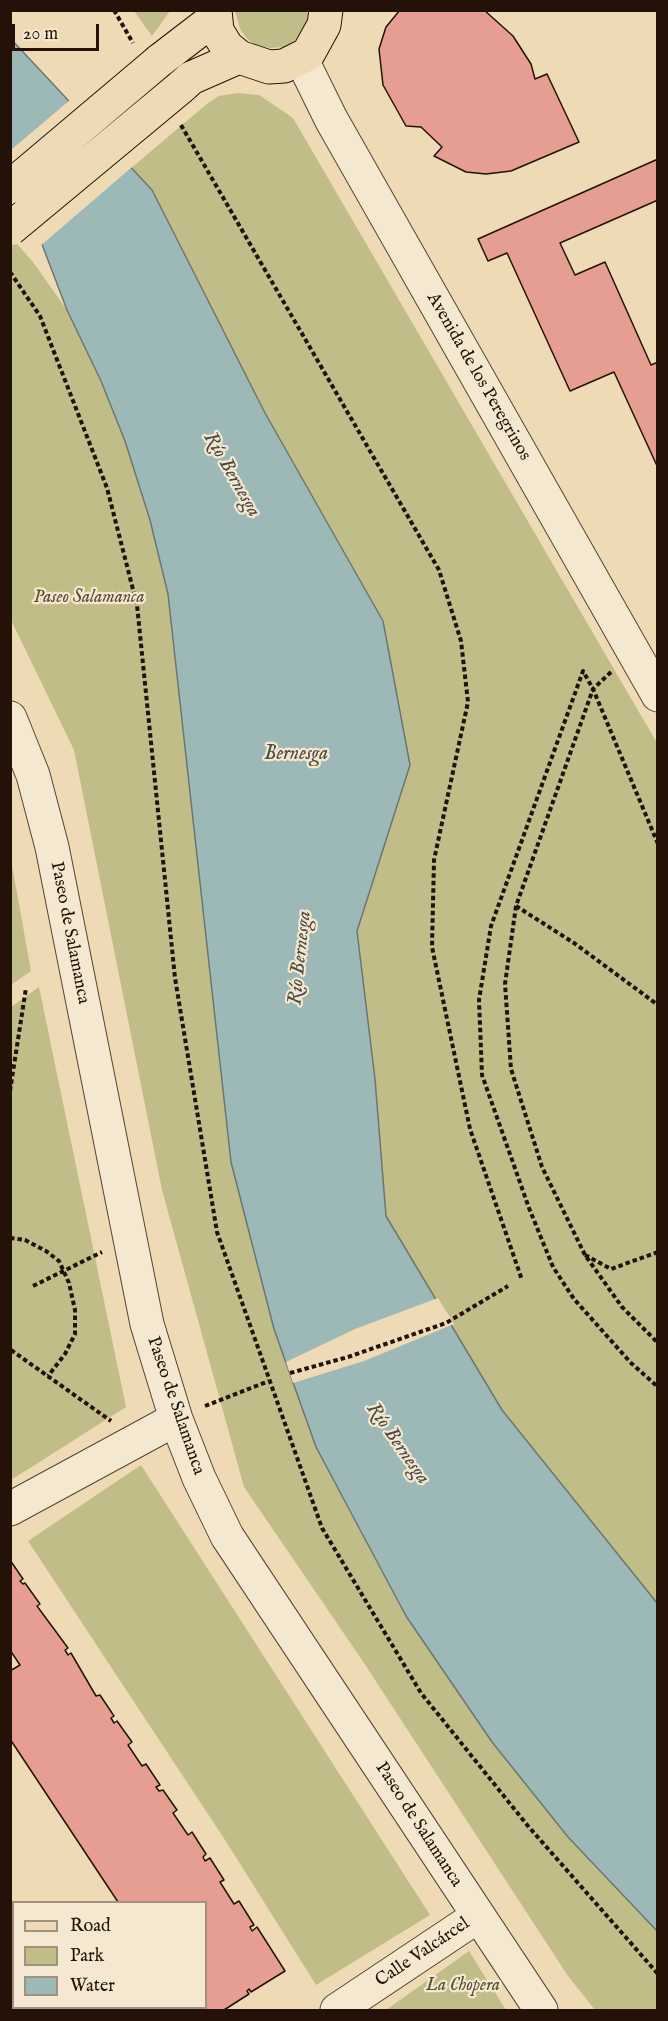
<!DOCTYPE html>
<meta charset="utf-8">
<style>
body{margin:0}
#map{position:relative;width:668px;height:2021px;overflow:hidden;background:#eedbb6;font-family:"IM FELL English",serif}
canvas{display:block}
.frame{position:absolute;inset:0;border:12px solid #241107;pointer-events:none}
.legend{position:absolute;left:12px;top:1901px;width:195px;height:108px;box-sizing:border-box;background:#f4e8d0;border:2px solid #a19280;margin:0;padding:8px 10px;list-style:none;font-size:18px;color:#241107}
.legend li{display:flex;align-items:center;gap:12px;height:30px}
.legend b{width:30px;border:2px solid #a19280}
.scale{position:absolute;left:12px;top:24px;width:87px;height:27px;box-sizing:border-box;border:3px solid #241107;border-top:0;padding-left:8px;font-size:18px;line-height:21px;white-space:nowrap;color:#241107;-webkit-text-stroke:4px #f4e8d0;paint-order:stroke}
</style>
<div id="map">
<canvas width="668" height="2021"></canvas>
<div class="frame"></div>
<ul class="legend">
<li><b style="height:8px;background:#eedbb6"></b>Road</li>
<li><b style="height:16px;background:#c1bd88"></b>Park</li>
<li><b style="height:16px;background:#9cb9b7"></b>Water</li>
</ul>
<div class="scale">20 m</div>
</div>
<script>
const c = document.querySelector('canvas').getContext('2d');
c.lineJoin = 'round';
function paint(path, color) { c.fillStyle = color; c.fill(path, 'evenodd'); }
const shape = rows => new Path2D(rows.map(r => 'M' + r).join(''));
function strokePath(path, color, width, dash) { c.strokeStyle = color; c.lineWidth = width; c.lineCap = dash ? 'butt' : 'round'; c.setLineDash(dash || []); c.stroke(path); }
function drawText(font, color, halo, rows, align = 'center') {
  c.font = font + ' "IM FELL English",serif'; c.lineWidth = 4.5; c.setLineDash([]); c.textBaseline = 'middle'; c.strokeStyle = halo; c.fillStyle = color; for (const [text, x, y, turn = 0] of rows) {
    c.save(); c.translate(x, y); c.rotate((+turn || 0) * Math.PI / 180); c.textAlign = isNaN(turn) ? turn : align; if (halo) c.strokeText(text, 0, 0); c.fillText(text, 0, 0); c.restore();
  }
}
const green = shape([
 [134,11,170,11,152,36],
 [235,11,308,11,307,20,302,32,294,41,283,47,270,48,258,46,247,39,240,29],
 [237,93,259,95,293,118,657,743,657,1603,502,1410,386,1216,375,1079,357,931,410,765,383,621,265,413,152,190,130,169,208,103,219,96],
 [11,237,33,262,67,310,101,381,125,441,150,520,168,594,274,1329,316,1447,406,1616,492,1742,568,1837,657,1931,657,2010,595,2010,568,1976,362,1660,244,1487,162,1190,74,750,11,620],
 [10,854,31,971,11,985,10,985],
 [39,987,126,1407,11,1480,11,1007],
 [141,1465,430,1915,316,1985,227,1843,28,1541],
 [469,1951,506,2010,386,2010]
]);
const water = shape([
 [10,38,152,190,265,413,383,621,410,765,357,931,375,1079,386,1216,502,1410,657,1603,657,1931,568,1837,492,1742,406,1616,316,1447,274,1329,231,1162,168,594,150,520,125,441,101,381,67,310,11,163,10,38]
]);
const pier = shape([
 [70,100,132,167,39,247,10,172,11,150],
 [438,1298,454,1324,364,1361,293,1383,286,1362,355,1329]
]);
const building = shape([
 [400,10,484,10,513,36,531,64,535,79,547,74,579,142,511,171,486,174,466,172,434,156,442,147,421,127,406,126,383,85,379,49,386,27,400,10],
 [658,159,658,200,560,243,575,275,605,262,651,365,658,362,658,468,614,372,570,391,507,253,488,261,478,239,658,159],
 [10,1560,23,1579,20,1581,23,1584,25,1583,40,1604,37,1606,68,1648,65,1650,68,1655,71,1653,96,1696,100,1695,114,1716,111,1718,114,1723,117,1721,132,1742,128,1745,142,1766,146,1764,160,1785,156,1787,159,1791,163,1790,177,1810,173,1813,188,1835,192,1832,206,1854,203,1857,205,1861,210,1858,224,1880,220,1882,234,1904,239,1901,254,1925,250,1927,252,1931,257,1927,285,1971,251,1992,249,1989,247,1991,249,1994,224,2010,188,2010,186,2008,206,2008,206,1902,118,1902,10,1739,10,1671,20,1665,10,1650,10,1560]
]);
const path = shape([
 [114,10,133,43],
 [181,125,439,570,461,641,468,702,434,860,432,947,470,1129,522,1280],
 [10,272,40,316,107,488,137,605,175,978,217,1232,322,1528,421,1693,528,1826,658,1974],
 [611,672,593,689,516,906,505,984,511,1069,542,1167,585,1255,622,1307,658,1343],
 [658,844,593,689,583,671,491,926,479,1000,482,1075,529,1208,553,1267,574,1299,631,1363,658,1387],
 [516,906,574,943,658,1005],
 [10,1091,26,988],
 [10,1238,25,1240,46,1251,59,1261,69,1283,75,1310,75,1334,65,1354,48,1376],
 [585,1255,611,1269,658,1252],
 [33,1286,102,1252],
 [11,1350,111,1421],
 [290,1373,348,1357,446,1323,508,1286],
 [205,1406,269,1381]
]);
const street = shape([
 [301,58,331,119,658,695],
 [10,718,33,775,52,847,147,1324,176,1419,199,1478,227,1536,541,2010],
 [10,1509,176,1419],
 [337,2010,478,1916]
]);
const primary = shape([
 [215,10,217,31,227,47,239,57,269,67,284,66,308,54,324,25,326,10],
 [159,61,215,18],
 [181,87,191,78,239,57]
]);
const primaryBridge = shape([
 [10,187,159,61],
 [10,229,181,87]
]);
const streetNames = [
 ["Avenida de los Peregrinos",478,377,60],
 ["Paseo de Salamanca",69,933,79],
 ["Paseo de Salamanca",175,1406,71],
 ["Paseo de Salamanca",418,1825,57],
 ["Calle Valcárcel",423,1953,-34]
];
const parkNames = [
 ["Paseo Salamanca",89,598],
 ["La Chopera",463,1986]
];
const waterNames = [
 ["Río Bernesga",231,475,60],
 ["Bernesga",296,755],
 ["Río Bernesga",301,958,-84],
 ["Río Bernesga",397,1444,55]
];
paint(green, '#c1bd88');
paint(water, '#9cb9b7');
strokePath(water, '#6c7671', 1.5);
paint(pier, '#eedbb6');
paint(building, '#e79e92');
strokePath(building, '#241107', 1.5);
strokePath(street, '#564433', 35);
strokePath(primary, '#241107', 35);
strokePath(path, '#241107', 4, [4.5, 3]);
strokePath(street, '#f4e8d0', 33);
strokePath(primary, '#eedbb6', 33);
strokePath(primaryBridge, '#241107', 35, []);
strokePath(primaryBridge, '#eedbb6', 33);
drawText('18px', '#241107', '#f4e8d0', streetNames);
drawText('italic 18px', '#5b4d34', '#f4e8d0', parkNames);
drawText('italic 20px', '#4e4c45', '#f4e8d0', waterNames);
</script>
